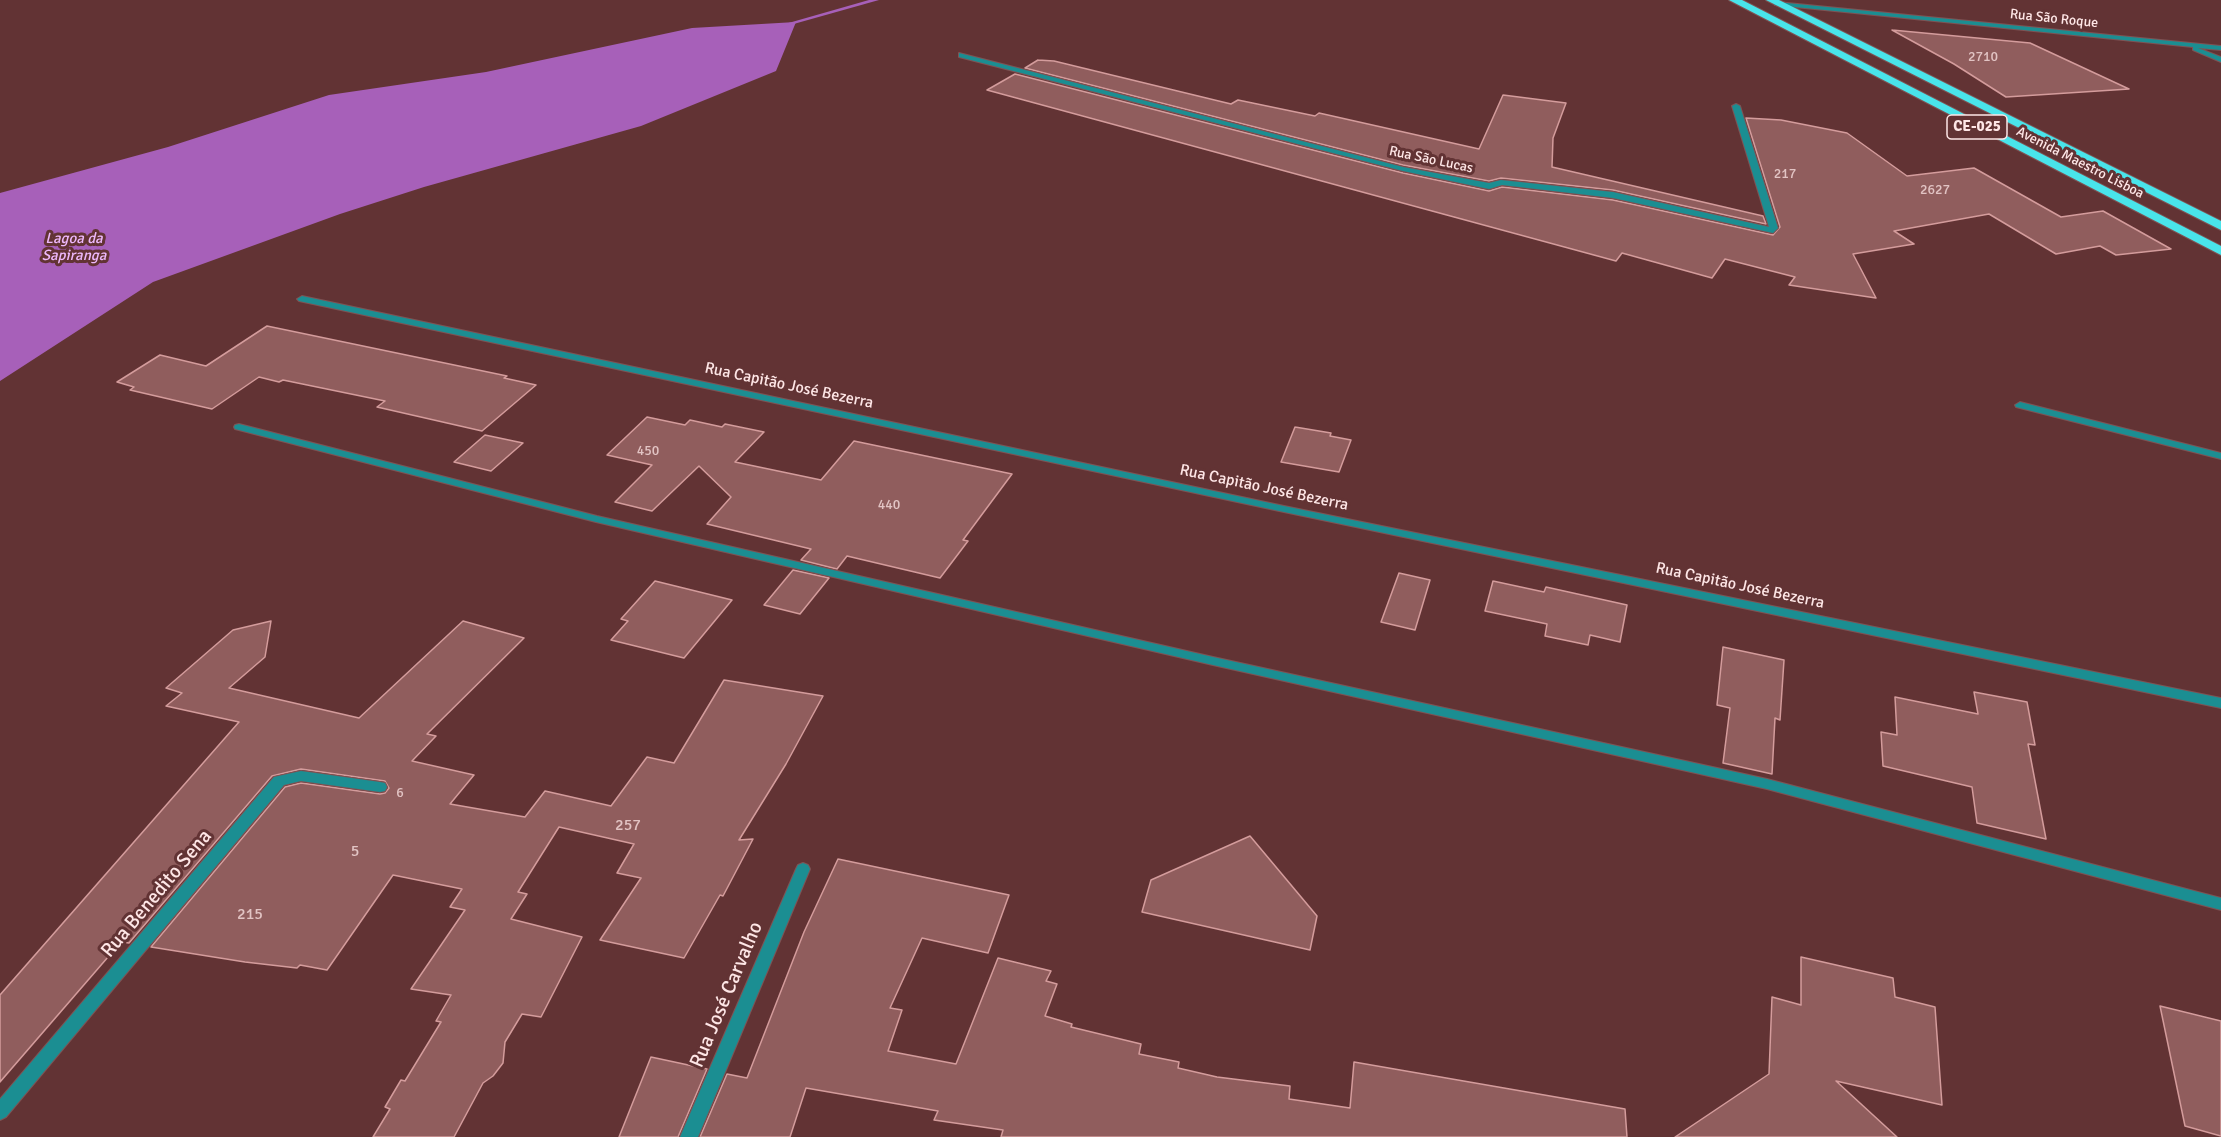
<!DOCTYPE html>
<meta charset="utf-8">
<style>
body{margin:0}
canvas{display:block;background:#623334}
</style>
<canvas width="2221" height="1137"></canvas>
<script>
const c = document.querySelector('canvas').getContext('2d');
c.lineJoin = 'round';
function paint(path, color) { c.fillStyle = color; c.fill(path, 'evenodd'); }
const shape = rows => new Path2D(rows.map(r => 'M' + r).join(''));
function strokePath(path, color, width, dash) { c.strokeStyle = color; c.lineWidth = width; c.lineCap = dash ? 'butt' : 'round'; c.setLineDash(dash || []); c.stroke(path); }
function drawText(font, color, halo, rows, align = 'center') {
  c.font = font + ' Signika,sans-serif'; c.lineWidth = 6; c.setLineDash([]); c.textBaseline = 'middle'; c.strokeStyle = halo; c.fillStyle = color; for (const [text, x, y, turn = 0] of rows) {
    c.save(); c.translate(x, y); c.rotate((+turn || 0) * Math.PI / 180); c.textAlign = isNaN(turn) ? turn : align; if (halo) c.strokeText(text, 0, 0); c.fillText(text, 0, 0); c.restore();
  }
}
const water = shape([
 [796,22,776,71,641,126,424,187,340,214,153,282,0,381,0,193,168,147,329,95,486,72,692,28]
]);
const stream = shape([
 [869,0,879,0,783,27,778,26,869,0]
]);
const building = shape([
 [1892,30,2030,43,2129,89,2006,97,1954,64,1892,30],
 [1038,60,1054,61,1231,104,1238,100,1315,116,1319,113,1479,149,1503,95,1566,103,1553,138,1552,167,1763,216,1766,224,1613,190,1501,178,1489,181,1403,165,1025,68,1038,60],
 [1015,74,1403,173,1489,191,1502,187,1613,200,1773,235,1780,227,1746,118,1781,120,1847,133,1907,176,1974,168,2061,217,2103,211,2171,249,2116,255,2100,246,2056,254,1989,214,1894,231,1914,244,1853,254,1876,298,1789,285,1795,277,1725,259,1712,278,1622,253,1616,261,987,90,1015,74],
 [267,326,507,376,504,378,536,385,482,431,377,407,385,401,283,380,279,382,259,377,212,409,130,390,134,387,117,382,160,355,206,366,267,326],
 [647,417,685,425,690,420,722,427,725,424,764,432,735,462,821,480,854,441,1012,474,963,540,968,541,940,578,847,556,837,569,801,560,811,549,707,524,731,497,699,466,652,511,615,502,652,465,607,455,647,417],
 [1295,427,1331,433,1330,436,1351,440,1339,472,1281,462,1295,427],
 [485,435,523,443,491,471,454,462,485,435],
 [793,570,829,578,800,614,764,605,793,570],
 [1399,573,1430,580,1415,630,1381,622,1399,573],
 [655,581,732,600,684,658,611,640,628,621,621,619,655,581],
 [1493,581,1544,592,1546,587,1627,605,1620,642,1590,635,1588,645,1545,636,1547,624,1485,611,1493,581],
 [271,621,265,657,229,688,359,718,463,621,524,638,427,734,436,736,412,761,474,775,450,804,525,817,545,791,611,806,647,757,674,763,724,680,823,696,786,764,739,840,753,839,723,896,720,895,684,958,600,940,641,878,617,873,634,844,559,827,518,892,527,894,511,919,582,937,541,1017,522,1014,505,1042,503,1063,493,1076,483,1083,454,1137,373,1137,390,1109,385,1107,401,1080,405,1081,441,1022,436,1021,451,995,411,989,465,910,450,907,462,889,393,875,327,970,300,965,297,968,245,962,151,947,285,787,301,783,380,794,385,793,389,788,385,781,301,769,272,776,129,943,121,942,0,1082,0,995,239,722,166,706,182,693,166,688,233,630,271,621],
 [1723,647,1784,660,1780,720,1775,718,1772,774,1723,763,1730,708,1717,705,1723,647],
 [1974,692,2027,702,2035,745,2028,744,2046,839,1977,823,1972,787,1883,766,1881,732,1897,735,1895,697,1978,714,1974,692],
 [1250,836,1317,916,1310,950,1142,912,1151,880,1250,836],
 [838,859,1009,895,988,953,922,938,890,1008,902,1010,888,1051,956,1064,998,958,1051,971,1046,981,1057,984,1045,1016,1072,1024,1071,1027,1141,1044,1139,1054,1179,1062,1178,1068,1217,1077,1290,1086,1289,1099,1350,1108,1354,1062,1625,1109,1627,1137,1001,1137,1003,1130,934,1120,938,1111,806,1088,790,1137,700,1137,727,1074,747,1078,804,932,838,859],
 [1801,957,1893,978,1895,997,1935,1007,1942,1105,1836,1081,1897,1137,1675,1137,1769,1074,1772,997,1801,1005,1801,957],
 [2160,1006,2221,1021,2221,1136,2185,1126,2160,1006],
 [651,1057,707,1069,678,1137,619,1137,651,1057]
]);
const lane = shape([
 [959,53,1403,167,1489,183,1501,180,1613,192,1769,227,1732,106,1736,104,1740,106,1778,228,1773,233,1613,198,1502,185,1489,189,1403,171,959,57,959,53],
 [2020,402,2221,453,2221,459,2016,407,2015,405,2020,402]
]);
const street = shape([
 [1777,2,2221,46,2221,50,2198,48,2221,57,2221,62,2193,50,2193,47,1775,5,1774,4,1777,2],
 [302,296,1284,506,2221,698,2221,708,1284,512,299,301,297,299,302,296],
 [239,424,597,516,1213,657,1767,779,2221,898,2221,910,1767,789,1213,665,596,522,235,429,234,427,235,425,239,424],
 [301,771,380,782,385,783,387,787,385,791,380,792,301,781,284,785,6,1117,0,1120,0,1099,274,777,301,771],
 [803,863,808,865,810,869,698,1137,680,1137,796,869,798,865,803,863]
]);
const highway = shape([
 [1729,0,1742,0,2221,246,2221,255,1729,0],
 [1766,0,1779,0,2221,221,2221,230,1766,0]
]);
const farStreetnames = [
 ["Rua São Roque",2054,19,6],
 ["Rua São Lucas",1431,160,12],
 ["Avenida Maestro Lisboa",2080,163,27]
];
const numberNames = [
 ["2710",1983,57],
 ["217",1785,174],
 ["2627",1935,190],
 ["450",648,451],
 ["440",889,505],
 ["6",400,793]
];
const shields = [
 [1977,127,60]
];
const shieldNames = [
 ["CE-025",1977,127]
];
const farWaternames = [
 ["Lagoa da",74,239],
 ["Sapiranga",74,256]
];
const streetNames = [
 ["Rua Capitão José Bezerra",789,386,12],
 ["Rua Capitão José Bezerra",1264,488,12],
 ["Rua Capitão José Bezerra",1740,586,12]
];
const nearNumbernames = [
 ["257",628,826],
 ["5",355,852],
 ["215",250,915]
];
const nearStreetnames = [
 ["Rua Benedito Sena",157,894,-50],
 ["Rua José Carvalho",727,995,-67]
];
paint(water, '#a760b9');
paint(stream, '#a760b9');
paint(building, '#905d5d');
strokePath(building, '#d49c9c', 1.5);
strokePath(lane, '#7e5354', 2);
strokePath(street, '#7e5354', 2);
strokePath(highway, '#7e5354', 2);
paint(lane, '#1b8e92');
paint(street, '#1b8e92');
paint(highway, '#49e4ea');
drawText('14px', '#fee6e6', '#623334', farStreetnames);
drawText('14px', '#e2c4c4', null, numberNames);
for (const [x, y, w] of shields) { const box = new Path2D(); box.roundRect(x - w / 2, y - 12, w, 24, 4.5); c.fillStyle = '#623334'; c.fill(box); strokePath(box, '#fee6e6', 1.5); }
drawText('bold 15px', '#fee6e6', null, shieldNames);
drawText('italic 15px', '#eeb8fc', '#623334', farWaternames);
drawText('16px', '#fee6e6', '#623334', streetNames);
drawText('16px', '#e2c4c4', null, nearNumbernames);
drawText('20px', '#fee6e6', '#623334', nearStreetnames);
</script>
